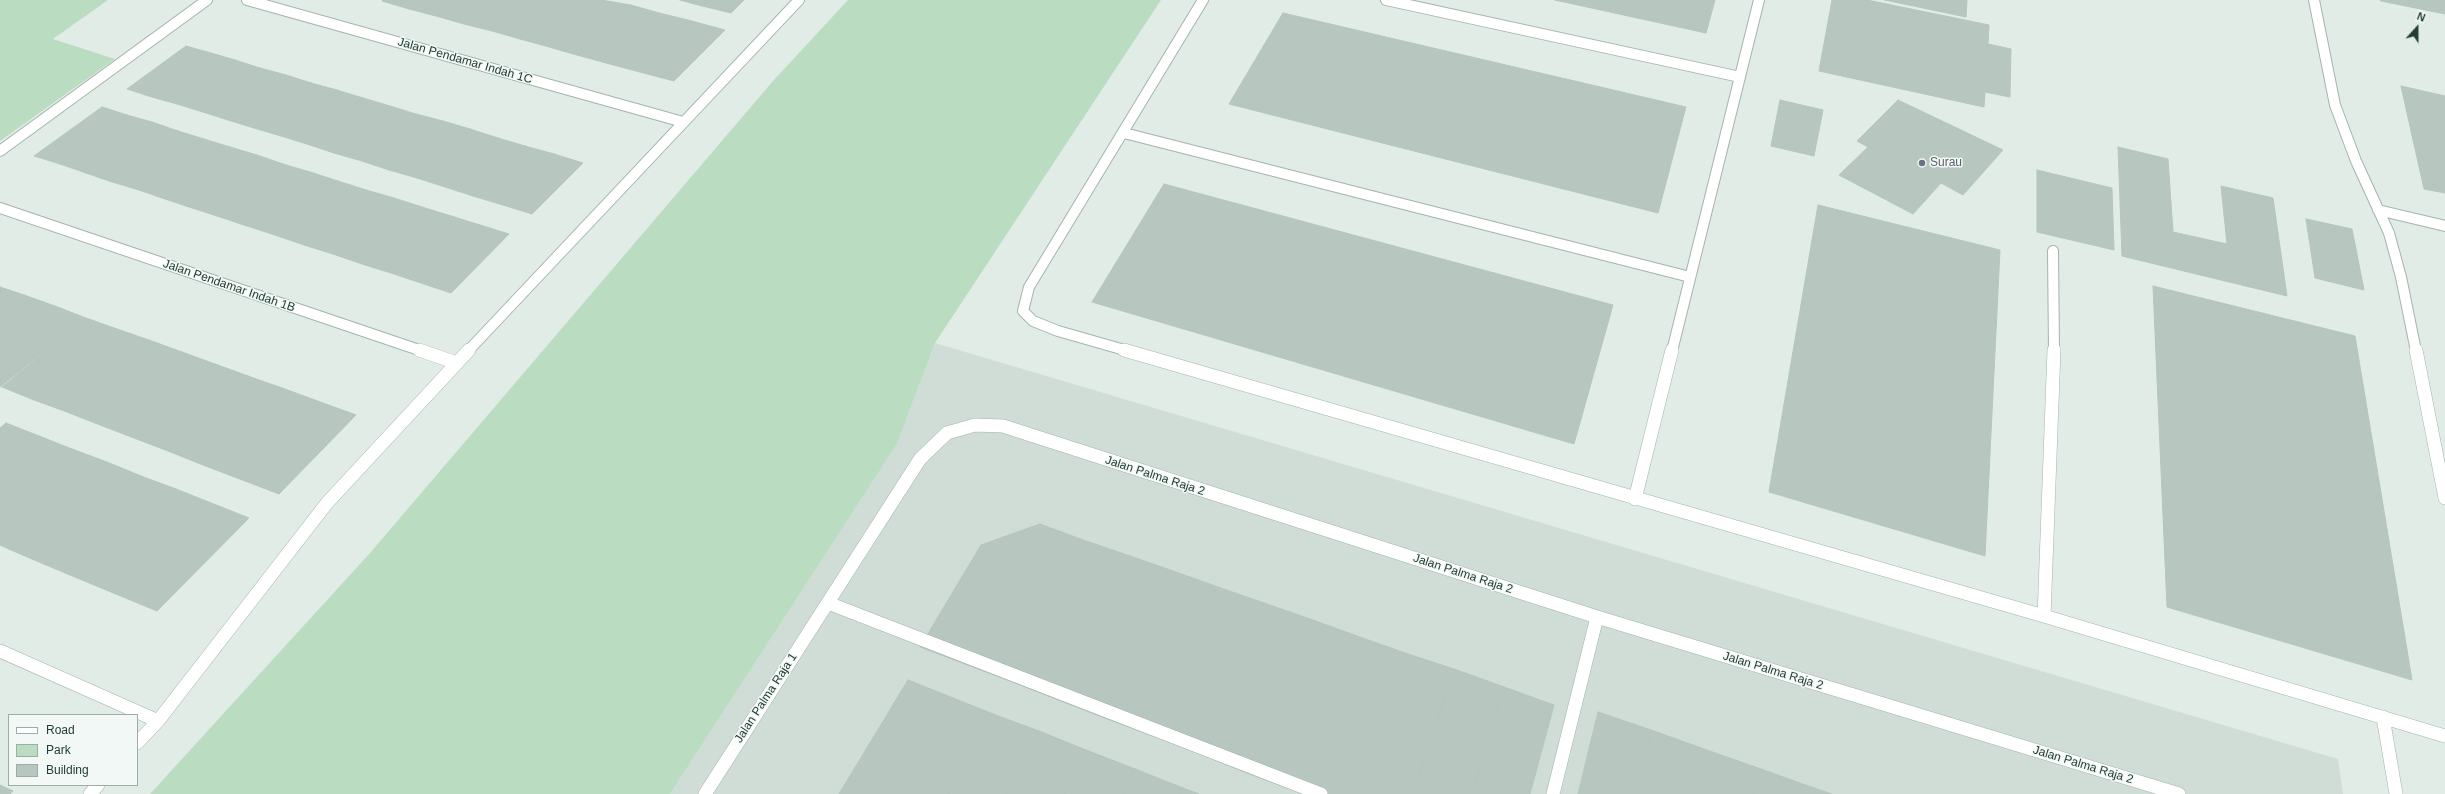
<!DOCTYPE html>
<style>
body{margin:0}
#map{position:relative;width:2445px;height:794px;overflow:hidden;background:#e1ece7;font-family:Arial,sans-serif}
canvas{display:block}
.legend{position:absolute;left:8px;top:714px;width:130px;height:72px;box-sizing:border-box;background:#f2f8f5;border:1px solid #9eada8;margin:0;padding:5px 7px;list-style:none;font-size:12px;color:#213d34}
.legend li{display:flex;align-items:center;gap:8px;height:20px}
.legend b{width:20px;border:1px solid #9eada8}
.north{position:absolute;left:2397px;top:8px;width:40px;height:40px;-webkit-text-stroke:3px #f2f8f5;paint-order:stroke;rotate:21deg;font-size:11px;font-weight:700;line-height:16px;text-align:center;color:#213d34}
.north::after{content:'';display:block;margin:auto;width:14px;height:18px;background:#213d34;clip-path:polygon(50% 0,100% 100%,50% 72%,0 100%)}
</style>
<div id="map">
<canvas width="2445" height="794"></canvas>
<ul class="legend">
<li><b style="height:5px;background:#fff"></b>Road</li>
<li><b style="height:11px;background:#baddc2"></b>Park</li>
<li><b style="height:11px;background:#b7c7c0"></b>Building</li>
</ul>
<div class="north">N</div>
</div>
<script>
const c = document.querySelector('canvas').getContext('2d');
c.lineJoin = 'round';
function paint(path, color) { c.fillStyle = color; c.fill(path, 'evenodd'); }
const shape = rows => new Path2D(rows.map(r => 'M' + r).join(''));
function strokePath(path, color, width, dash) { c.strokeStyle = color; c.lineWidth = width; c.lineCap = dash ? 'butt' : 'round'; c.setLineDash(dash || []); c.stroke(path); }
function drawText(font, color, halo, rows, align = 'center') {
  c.font = font + ' Arial,sans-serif'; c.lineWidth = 3; c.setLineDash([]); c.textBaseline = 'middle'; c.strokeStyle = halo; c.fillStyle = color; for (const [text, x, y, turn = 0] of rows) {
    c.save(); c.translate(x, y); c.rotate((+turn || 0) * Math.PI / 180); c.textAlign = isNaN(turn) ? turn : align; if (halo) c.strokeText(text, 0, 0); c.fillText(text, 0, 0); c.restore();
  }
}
const built = shape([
 [935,343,2338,759,2343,794,670,794,897,444]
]);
const green = shape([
 [0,0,108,0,53,39,115,59,0,141],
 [848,0,1161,0,935,343,897,444,670,794,150,794,370,553,773,81]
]);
const building = shape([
 [383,0,420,0,409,9,382,1,383,0],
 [420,0,456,0,436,16,409,9,420,0],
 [456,0,492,0,464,24,436,16,456,0],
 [492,0,528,0,492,31,464,24,492,0],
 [528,0,564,0,520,39,492,31,528,0],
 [564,0,601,0,549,47,520,39,564,0],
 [601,0,631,5,577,55,549,47,601,0],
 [680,0,708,0,702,6,680,0],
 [708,0,744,0,731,13,702,6,708,0],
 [1555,0,1715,0,1706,33,1555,0],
 [1832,0,1867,0,1989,25,1988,44,2011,49,2010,97,1985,92,1984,107,1819,71,1832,0],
 [1885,0,1967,0,1966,17,1885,0],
 [2380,0,2445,0,2445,14,2381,1,2380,0],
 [631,5,659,13,606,63,577,55,631,5],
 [659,13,688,20,636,71,606,63,659,13],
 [1283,13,1686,107,1658,213,1229,104,1283,13],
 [688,20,725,30,674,81,636,71,688,20],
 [186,46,211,53,152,97,127,89,186,46],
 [211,53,235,60,177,104,152,97,211,53],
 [235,60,260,68,203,112,177,104,235,60],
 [260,68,286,75,228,120,203,112,260,68],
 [286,75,311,83,254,128,228,120,286,75],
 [311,83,337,90,281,136,254,128,311,83],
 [2401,86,2445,96,2445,193,2424,189,2401,86],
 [337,90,363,98,307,144,281,136,337,90],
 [363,98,390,106,334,153,307,144,363,98],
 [1780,100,1823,110,1814,156,1771,146,1780,100],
 [1898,100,2003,150,1963,195,1941,183,1913,214,1839,175,1868,147,1857,141,1898,100],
 [390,106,416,114,362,161,334,153,390,106],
 [102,107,127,115,60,164,34,156,102,107],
 [416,114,443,121,389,170,362,161,416,114],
 [127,115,152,122,86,173,60,164,127,115],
 [443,121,470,129,417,178,389,170,443,121],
 [152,122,178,131,112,182,86,173,152,122],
 [470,129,498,138,445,187,417,178,470,129],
 [178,131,204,139,139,190,112,182,178,131],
 [498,138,525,146,473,196,445,187,498,138],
 [204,139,230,147,165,199,139,190,204,139],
 [525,146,554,154,503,205,473,196,525,146],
 [230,147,257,155,192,208,165,199,230,147],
 [2118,147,2168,159,2173,232,2227,244,2221,186,2273,198,2287,296,2122,256,2118,147],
 [554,154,583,163,532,214,503,205,554,154],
 [257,155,283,164,220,217,192,208,257,155],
 [283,164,310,172,247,226,220,217,283,164],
 [2037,170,2112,188,2114,250,2037,232,2037,170],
 [310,172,338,181,275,235,247,226,310,172],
 [338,181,366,190,304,245,275,235,338,181],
 [1164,184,1613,305,1574,444,1092,302,1164,184],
 [366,190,394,198,333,254,304,245,366,190],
 [394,198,422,207,362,264,333,254,394,198],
 [1818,205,2000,250,1985,556,1769,492,1818,205],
 [422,207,451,216,391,273,362,264,422,207],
 [451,216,480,225,421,283,391,273,451,216],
 [2306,219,2352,229,2364,290,2315,278,2306,219],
 [480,225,509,234,451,293,421,283,480,225],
 [2153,286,2355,336,2412,680,2167,607,2153,286],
 [0,287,24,295,0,314,0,287],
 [24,295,55,306,0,351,0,314,24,295],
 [55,306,86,318,0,387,0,351,55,306],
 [86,318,117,329,34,400,2,387,86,318],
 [117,329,149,340,67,412,34,400,117,329],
 [149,340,182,352,100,425,67,412,149,340],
 [182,352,215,364,134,438,100,425,182,352],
 [215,364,248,376,168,451,134,438,215,364],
 [248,376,282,388,203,465,168,451,248,376],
 [282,388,356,415,279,494,203,465,282,388],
 [6,423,39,436,0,470,0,428,6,423],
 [39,436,72,449,0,513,0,470,39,436],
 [72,449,107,462,11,550,0,545,0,513,72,449],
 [107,462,141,476,46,565,11,550,107,462],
 [141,476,176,489,82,580,46,565,141,476],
 [176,489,249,518,157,611,82,580,176,489],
 [1040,524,1086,541,1010,681,920,647,981,545,1040,524],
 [1086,541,1130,556,1056,699,1010,681,1086,541],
 [1130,556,1173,571,1102,717,1056,699,1130,556],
 [1173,571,1218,587,1150,735,1102,717,1173,571],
 [1218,587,1264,603,1198,753,1150,735,1218,587],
 [1264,603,1310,619,1247,773,1198,753,1264,603],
 [1310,619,1357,636,1298,792,1247,773,1310,619],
 [1357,636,1405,653,1355,794,1303,794,1298,792,1357,636],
 [1405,653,1454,669,1413,794,1355,794,1405,653],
 [1454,669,1504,687,1472,794,1413,794,1454,669],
 [908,680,993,714,949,794,839,794,908,680],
 [1504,687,1554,705,1530,794,1472,794,1504,687],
 [1598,712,1651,730,1637,794,1578,794,1598,712],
 [993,714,1039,731,1007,794,949,794,993,714],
 [1651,730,1704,749,1695,794,1637,794,1651,730],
 [1039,731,1086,750,1065,794,1007,794,1039,731],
 [1704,749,1758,768,1753,794,1695,794,1704,749],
 [1086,750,1135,769,1123,794,1065,794,1086,750],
 [1758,768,1814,788,1813,794,1753,794,1758,768],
 [1135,769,1183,788,1180,794,1123,794,1135,769],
 [0,785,13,791,10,794,0,794,0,785],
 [1183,788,1199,794,1180,794,1183,788],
 [1814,788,1832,794,1813,794,1814,788]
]);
const minorFar1 = shape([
 [247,0,683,122],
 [1386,0,1740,77],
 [2314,0,2335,105,2356,161,2389,233,2401,277,2416,351],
 [1124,133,1690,277],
 [0,151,207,0],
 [0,208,422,351],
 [2378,210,2445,226],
 [2053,251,2054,351],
 [468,351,799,0],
 [1128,351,1058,331,1033,321,1023,311,1029,287,1203,0],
 [1672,351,1759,0]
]);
const minor = shape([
 [419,350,457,363],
 [1124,350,2044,616,2445,736],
 [2416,350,2445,498],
 [1635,499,1672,350],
 [828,603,1321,794],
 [2044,616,2054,350],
 [0,651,158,721],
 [2383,717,2396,794],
 [137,743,158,721,327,503,469,350],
 [90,794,98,785],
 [705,794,920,459,947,433,975,425,1003,426,1597,617,2179,794],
 [1553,794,1597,617]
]);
const markers = [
 [1922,163,4,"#6b7280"]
];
const streetNames = [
 ["Jalan Pendamar Indah 1C",465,61,16],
 ["Jalan Pendamar Indah 1B",229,286,19],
 ["Jalan Palma Raja 2",1155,476,18],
 ["Jalan Palma Raja 2",1463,574,18],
 ["Jalan Palma Raja 2",1773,671,17],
 ["Jalan Palma Raja 1",766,698,-57],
 ["Jalan Palma Raja 2",2083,765,17]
];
const worshipNames = [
 ["Surau",1930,163]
];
paint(built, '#d0dcd6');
paint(green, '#baddc2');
paint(building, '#b7c7c0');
strokePath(building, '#b4c6bd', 1);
strokePath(minorFar1, '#a4b4ae', 12);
strokePath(minor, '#a4b4ae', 14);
strokePath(minorFar1, '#fff', 10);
strokePath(minor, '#fff', 13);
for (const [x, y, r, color] of markers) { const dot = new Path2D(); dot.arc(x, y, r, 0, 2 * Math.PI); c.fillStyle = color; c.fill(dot); strokePath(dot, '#f2f8f5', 1.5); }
drawText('12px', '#213d34', '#f2f8f5', streetNames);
drawText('12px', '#5b616d', '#f2f8f5', worshipNames, 'left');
</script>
